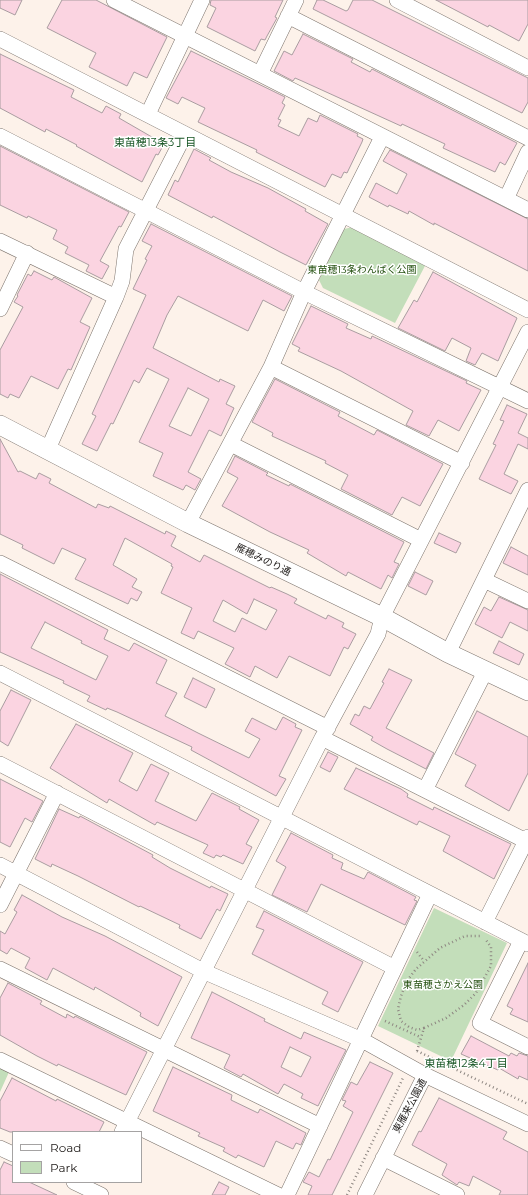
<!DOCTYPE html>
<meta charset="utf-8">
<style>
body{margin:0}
#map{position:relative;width:528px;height:1195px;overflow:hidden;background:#fdf2ea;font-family:Montserrat,sans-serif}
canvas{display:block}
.legend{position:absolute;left:12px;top:1131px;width:130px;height:52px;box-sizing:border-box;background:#fff;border:1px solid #a5a3a3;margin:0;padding:5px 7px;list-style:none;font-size:12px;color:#1e1a18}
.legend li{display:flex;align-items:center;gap:8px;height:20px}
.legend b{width:20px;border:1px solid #a5a3a3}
</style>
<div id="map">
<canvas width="528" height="1195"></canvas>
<ul class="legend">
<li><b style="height:5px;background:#fff"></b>Road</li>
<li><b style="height:11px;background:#c3deba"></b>Park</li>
</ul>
</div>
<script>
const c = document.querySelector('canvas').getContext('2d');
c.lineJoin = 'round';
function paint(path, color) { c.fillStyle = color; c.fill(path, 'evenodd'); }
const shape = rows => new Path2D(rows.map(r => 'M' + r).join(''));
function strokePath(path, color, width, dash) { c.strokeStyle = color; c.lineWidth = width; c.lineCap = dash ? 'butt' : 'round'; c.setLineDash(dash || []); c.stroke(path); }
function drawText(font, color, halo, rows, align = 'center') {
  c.font = font + ' Montserrat,"Noto Sans JP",sans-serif'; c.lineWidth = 3; c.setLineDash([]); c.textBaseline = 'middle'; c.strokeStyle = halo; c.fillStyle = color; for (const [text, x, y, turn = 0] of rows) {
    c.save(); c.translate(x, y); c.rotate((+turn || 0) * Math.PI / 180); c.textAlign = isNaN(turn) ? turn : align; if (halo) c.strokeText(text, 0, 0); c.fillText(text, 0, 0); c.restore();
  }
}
const green = shape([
 [353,227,426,264,395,323,323,288,319,280,344,229],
 [434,908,507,943,451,1061,378,1026],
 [0,1068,9,1072,0,1092]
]);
const building = shape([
 [0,0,22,0,15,15,0,8,0,0],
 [62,0,96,0,167,37,147,78,134,72,127,86,89,67,96,53,47,28,62,0],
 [211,0,283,0,275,17,277,18,267,36,265,40,261,39,255,51,207,27,216,8,210,5,211,0],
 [317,0,323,0,346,11,348,10,353,0,372,0,528,78,528,102,522,113,313,9,317,0],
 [436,0,528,0,528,24,519,41,489,25,488,27,436,0],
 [303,34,353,59,351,62,370,72,372,69,517,143,505,165,500,162,495,172,443,148,445,144,402,124,401,126,302,81,295,78,293,81,274,71,284,51,292,55,303,34],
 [191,51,285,97,282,103,285,105,278,119,281,120,278,126,299,136,308,118,317,122,320,115,358,134,357,136,363,139,362,142,347,173,344,172,341,178,332,174,325,187,256,152,257,150,198,122,205,108,182,97,178,104,166,98,191,51],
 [0,54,74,90,71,97,102,113,106,106,121,114,119,118,164,144,158,155,156,154,142,182,76,146,77,145,46,129,45,132,0,108,0,54],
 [0,146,129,212,121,227,119,226,100,261,109,266,102,279,86,271,89,265,65,253,68,247,53,239,57,230,28,216,27,218,0,205,0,146],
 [194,149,211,158,209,160,231,172,268,188,306,209,305,211,328,224,306,265,280,252,213,216,212,218,168,195,175,180,178,182,194,149],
 [390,150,528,219,528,271,434,223,434,225,409,211,408,214,389,205,388,207,369,197,376,183,397,194,407,174,383,161,390,150],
 [151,224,292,296,284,311,263,300,248,331,178,296,167,315,153,348,219,382,220,379,235,386,226,404,234,408,221,436,209,430,188,472,201,479,195,490,186,485,183,490,153,476,163,453,139,442,169,379,147,368,139,383,134,380,113,424,111,423,97,451,82,444,96,416,92,414,146,295,133,289,147,260,145,259,152,246,142,241,151,224],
 [188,388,209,399,191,436,169,426,188,388],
 [34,271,52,280,54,277,92,298,80,322,90,327,71,370,68,369,58,389,31,376,19,398,10,394,8,398,0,394,0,350,23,307,14,302,18,296,17,295,28,274,31,276,34,271],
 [433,272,517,318,498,361,482,353,475,365,466,361,471,348,452,338,445,351,398,328,414,300,417,302,433,272],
 [311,306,348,324,346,328,371,339,372,336,467,381,466,383,481,390,459,431,438,420,429,436,406,425,413,411,341,371,298,351,300,348,292,344,311,306],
 [275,379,340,412,338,416,374,435,377,430,443,464,420,506,402,497,392,515,341,489,348,475,325,463,326,461,272,436,273,433,252,422,275,379],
 [507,405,527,414,518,433,528,438,528,449,518,444,504,474,518,481,511,494,479,479,496,445,493,444,504,421,500,420,507,405],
 [0,439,18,472,20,471,36,479,39,473,51,479,49,483,96,508,98,504,109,508,110,506,165,534,166,531,176,536,171,546,200,562,204,555,270,588,271,587,287,594,297,599,294,603,326,619,328,615,344,623,342,627,356,634,348,649,344,647,330,676,289,656,277,678,255,666,250,677,225,664,234,648,198,631,194,639,181,633,192,608,161,593,173,567,171,566,172,564,125,538,113,565,137,579,132,587,142,592,137,601,131,598,128,604,75,579,86,559,62,548,54,564,22,548,23,545,0,534,0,439],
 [254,599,277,610,266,630,242,618,235,632,213,621,223,600,247,614,254,599],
 [235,456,268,473,266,475,289,486,290,484,404,542,394,562,399,564,392,578,388,575,381,589,348,572,346,576,307,553,309,550,270,532,222,506,238,478,227,472,235,456],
 [439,533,461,543,456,553,434,543,439,533],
 [511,547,528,556,528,575,503,563,511,547],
 [415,572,433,581,426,595,408,586,415,572],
 [0,574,108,630,104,639,129,651,134,643,167,660,156,683,177,693,165,716,198,733,249,758,260,739,245,731,252,718,276,730,283,717,296,724,295,727,302,730,279,776,286,779,276,796,191,750,192,747,117,712,107,708,106,710,87,701,90,696,63,683,64,681,0,652,0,574],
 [45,622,82,641,81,643,108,656,96,680,31,648,45,622],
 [499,597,528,610,528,631,510,622,502,638,475,624,484,607,491,611,499,597],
 [499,641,524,654,519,665,493,653,499,641],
 [389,669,412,680,386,728,434,753,426,769,387,749,371,740,373,737,350,724,355,714,359,716,364,706,370,709,384,683,382,682,389,669],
 [193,678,215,689,206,708,184,697,193,678],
 [11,690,31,700,8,746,0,741,0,711,11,690],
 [477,711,528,737,528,773,509,811,465,786,476,765,455,754,477,711],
 [76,724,133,753,119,781,137,791,151,764,169,773,155,801,196,821,212,793,240,807,239,809,259,820,246,844,252,847,243,864,223,855,221,857,216,855,214,858,203,853,208,845,157,822,155,825,109,799,107,803,50,768,76,724],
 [328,752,338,757,330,772,320,767,328,752],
 [356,768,401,789,408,794,407,797,433,810,434,807,511,844,494,879,443,851,450,836,419,821,417,825,344,789,356,768],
 [0,779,43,801,32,822,25,818,10,847,0,842,0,779],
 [59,809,79,818,80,816,153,855,152,857,170,868,210,888,211,886,228,894,220,911,217,909,201,939,179,928,180,925,140,906,139,907,78,876,52,864,51,867,35,859,59,809],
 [291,833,333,855,332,858,343,863,341,869,364,879,368,872,416,897,414,900,417,901,405,925,321,884,307,912,272,895,286,867,276,861,291,833],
 [22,895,62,917,105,936,182,977,158,1026,140,1016,141,1013,95,987,94,990,53,968,47,980,25,968,30,958,11,948,7,954,0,950,0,931,5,934,17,912,14,910,22,895],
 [264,911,363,962,338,1012,322,1004,328,992,252,954,264,930,256,927,264,911],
 [528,963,528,1022,510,1014,513,1009,507,1006,528,963],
 [8,983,42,1001,40,1004,66,1018,67,1014,74,1018,75,1016,147,1052,126,1095,58,1064,57,1066,37,1056,0,1035,0,998,8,983],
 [212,992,265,1019,264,1021,301,1039,304,1032,346,1050,318,1106,301,1098,303,1094,284,1084,278,1094,243,1074,241,1077,224,1068,230,1055,191,1038,212,992],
 [290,1047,311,1057,301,1077,281,1067,290,1047],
 [471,1036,509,1056,511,1053,517,1056,519,1053,528,1056,528,1080,519,1076,518,1079,499,1068,498,1070,461,1054,471,1036],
 [370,1062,393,1073,332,1195,308,1195,312,1186,303,1182,309,1172,319,1177,328,1159,330,1160,353,1112,343,1106,346,1101,342,1100,351,1082,357,1085,370,1062],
 [173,1067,232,1095,231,1100,258,1113,260,1109,306,1133,301,1145,296,1143,293,1149,276,1141,264,1167,238,1155,236,1158,223,1151,225,1148,198,1136,200,1133,153,1111,173,1067],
 [12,1078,56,1101,57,1099,104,1122,99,1132,10,1132,0,1128,0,1101,12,1078],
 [439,1098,507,1132,503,1139,528,1152,528,1195,499,1195,501,1191,473,1176,469,1186,459,1182,457,1185,442,1175,447,1164,412,1145,419,1131,421,1132,439,1098],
 [4,1162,13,1166,13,1182,29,1182,57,1195,0,1195,0,1170,4,1162],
 [219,1182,229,1187,225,1195,212,1195,219,1182]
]);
const path = shape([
 [417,952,424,961],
 [385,1021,420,1037],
 [424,1028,417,1030,409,1027,401,1021,398,1009,401,996,407,981,416,969,440,948,465,936,480,936],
 [417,1051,424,1028,446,1018,464,1005,476,993,491,966,491,947,486,940],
 [417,1051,528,1104],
 [347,1195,403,1078]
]);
const minor = shape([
 [114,0,528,210],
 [397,0,528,68],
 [288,16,528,138],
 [0,39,528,310],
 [260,74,296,0],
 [148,114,202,0],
 [0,136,304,292,528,401],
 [506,199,528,152],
 [0,241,116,297],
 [0,309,27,253],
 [271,367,462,463],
 [231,444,421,540],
 [48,449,116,297,122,281,126,249,185,134],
 [188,523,271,367,304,292,382,137],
 [0,563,328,728],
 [484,580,528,601],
 [448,653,528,490],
 [0,673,528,944],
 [322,738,528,842],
 [0,764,395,968],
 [425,790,486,670],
 [0,865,205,972,362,1040,425,1075,528,1124],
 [0,905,57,793],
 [485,922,528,837],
 [521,941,480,1023,528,1047],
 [0,969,320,1126],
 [0,1060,278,1195],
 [122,1132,322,738,378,634,382,617,528,332],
 [0,1148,13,1154],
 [383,1158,457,1195],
 [74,1182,101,1195],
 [287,1195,430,894],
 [365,1195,425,1075]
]);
const tertiary = shape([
 [0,425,188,523,382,617,448,653,528,691]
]);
const parkNames = [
 ["東苗穂13条わんぱく公園",362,270],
 ["東苗穂さかえ公園",443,985]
];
const streetNames = [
 ["雁穂みのり通",263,560,26],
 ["東雁来公園通",410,1106,-62]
];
const neighbourhoodNames = [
 ["東苗穂13条3丁目",155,143],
 ["東苗穂12条4丁目",466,1064]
];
paint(green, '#c3deba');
paint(building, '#fbd4e1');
strokePath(building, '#a99ca0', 1);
strokePath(minor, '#7d746d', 16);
strokePath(tertiary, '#7d746d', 20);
strokePath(path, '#8d8681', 2.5, [1, 3]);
strokePath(minor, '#fff', 15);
strokePath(tertiary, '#fff', 19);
drawText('10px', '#23500f', '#fff', parkNames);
drawText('10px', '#1e1a18', '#fff', streetNames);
drawText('11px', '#175524', '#fff', neighbourhoodNames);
</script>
